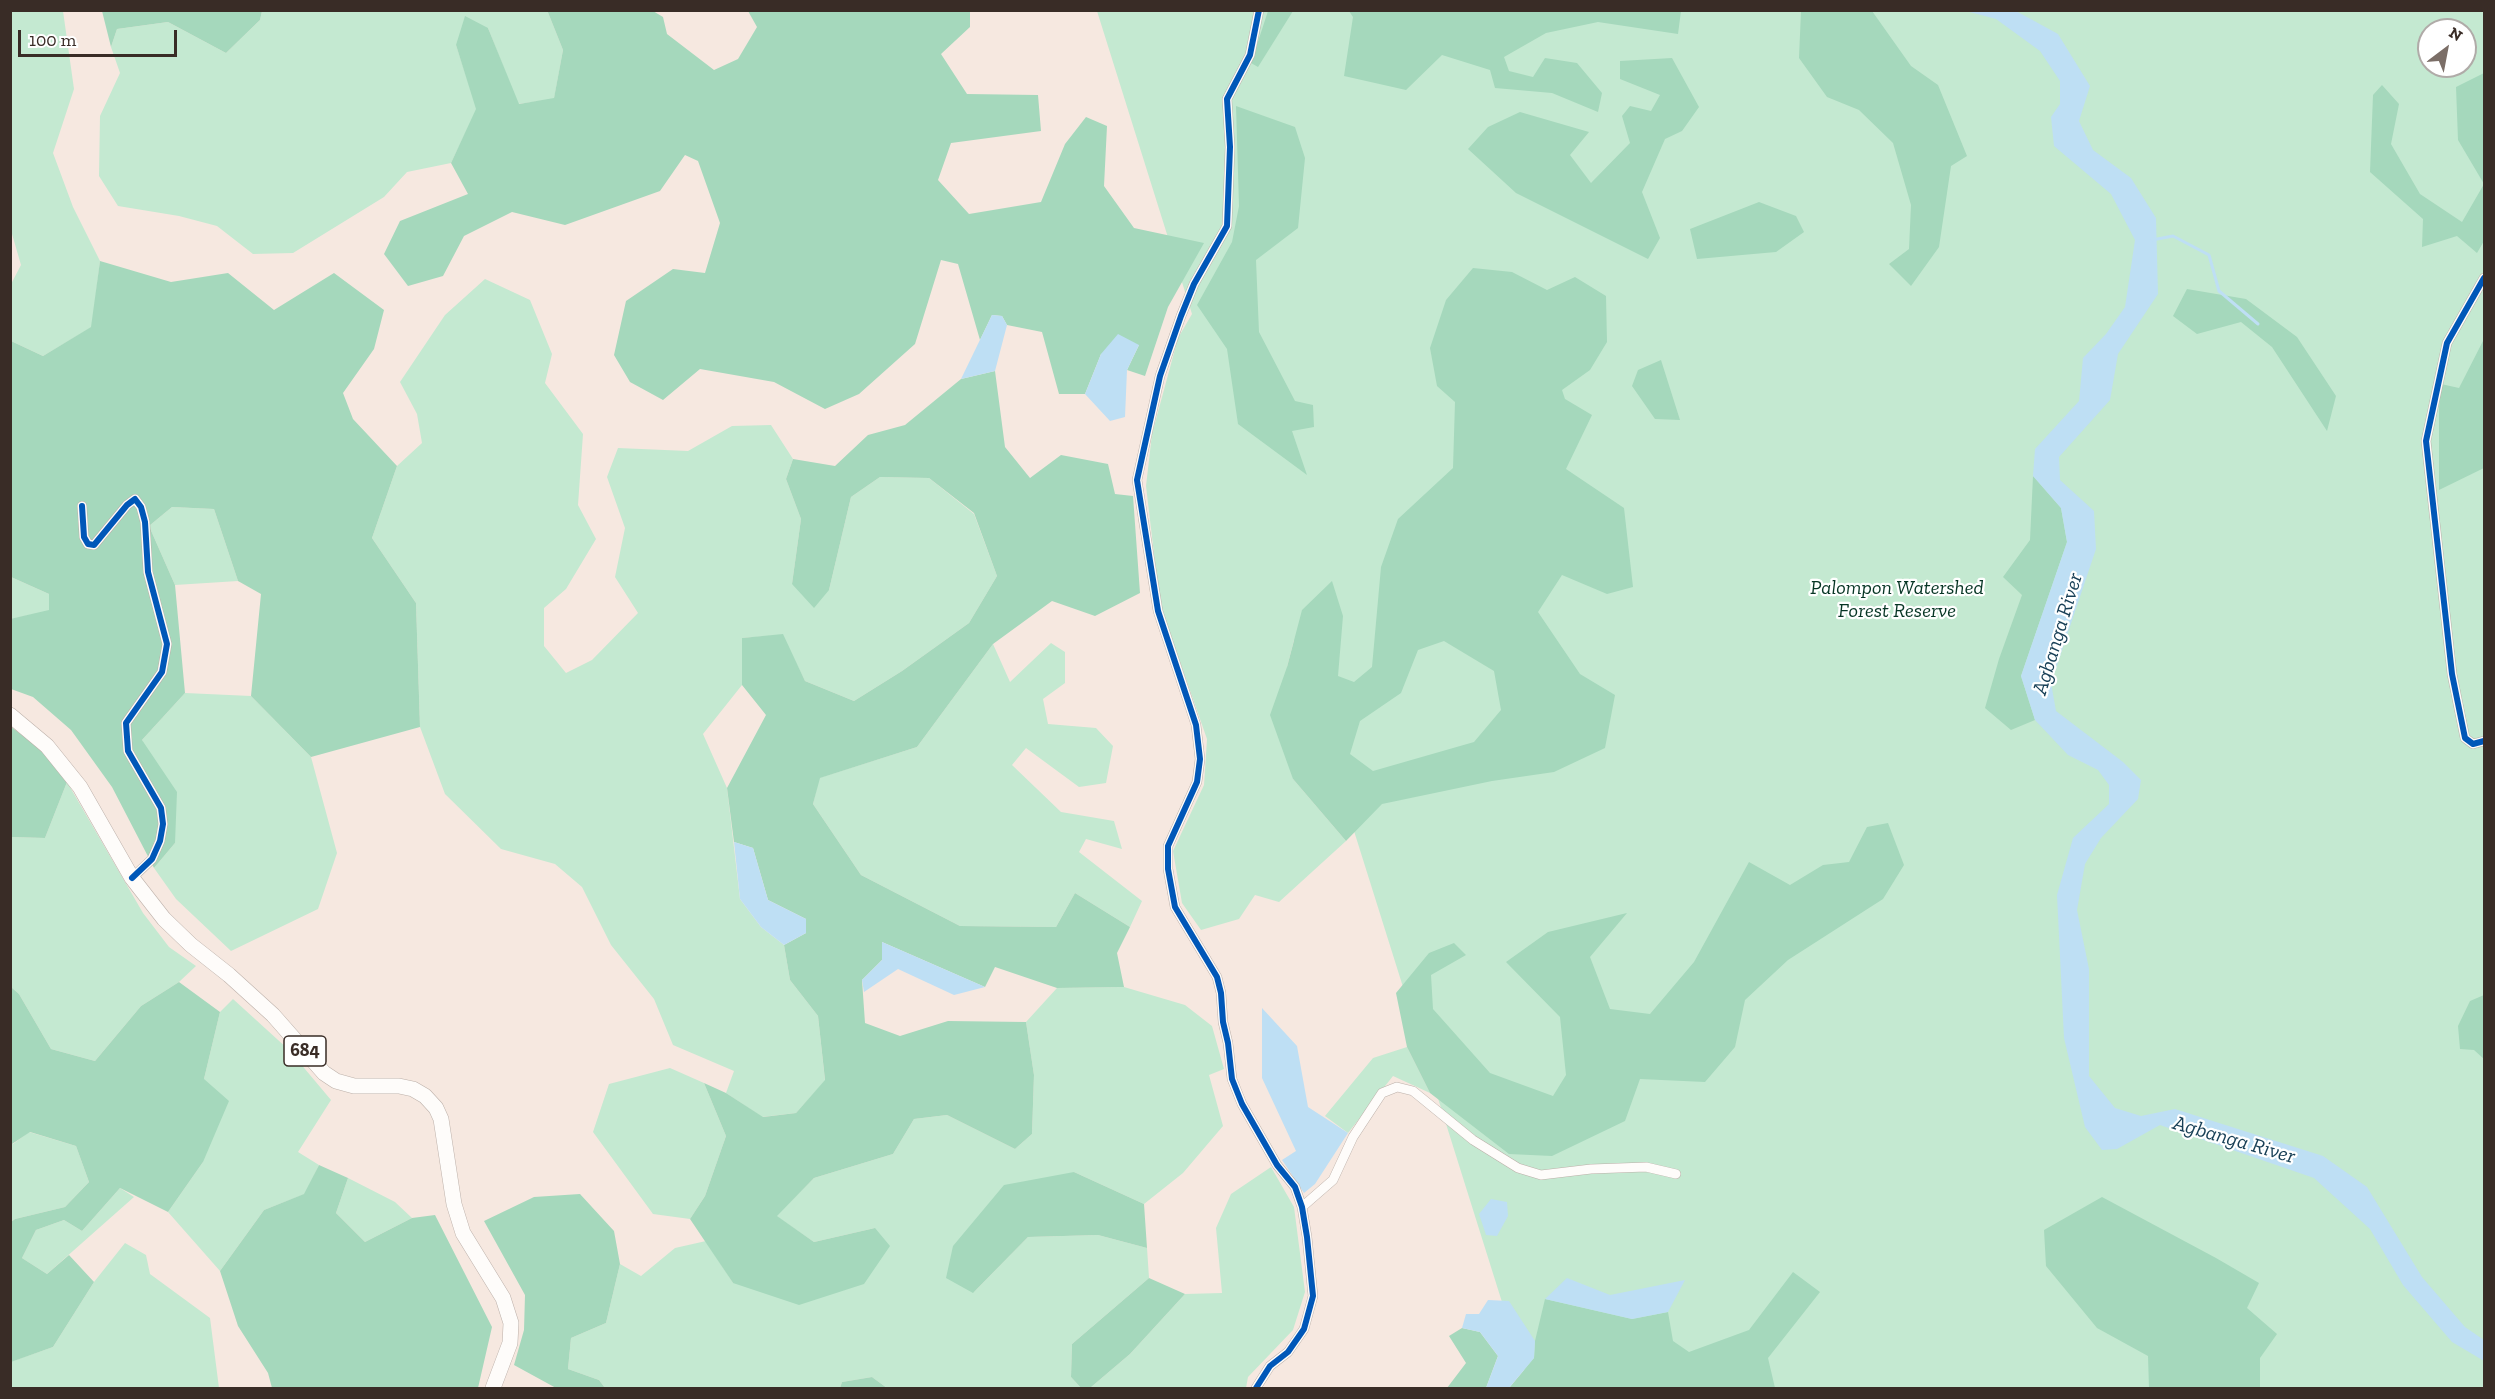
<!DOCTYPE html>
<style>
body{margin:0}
#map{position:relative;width:2495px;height:1399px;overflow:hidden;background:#f6e8e0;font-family:"Zilla Slab",serif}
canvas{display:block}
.frame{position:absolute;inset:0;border:12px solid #392c26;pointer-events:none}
.north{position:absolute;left:2417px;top:18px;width:60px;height:60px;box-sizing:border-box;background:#fff;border:2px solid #b0aba8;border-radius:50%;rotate:32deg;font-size:16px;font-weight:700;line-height:24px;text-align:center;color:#392c26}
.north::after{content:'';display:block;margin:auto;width:21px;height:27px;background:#7b6e67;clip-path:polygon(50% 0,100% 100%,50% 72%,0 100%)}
.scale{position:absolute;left:18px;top:30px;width:159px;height:27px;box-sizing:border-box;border:3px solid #392c26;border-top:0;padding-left:8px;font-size:18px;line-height:21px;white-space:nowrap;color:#392c26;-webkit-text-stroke:4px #fff;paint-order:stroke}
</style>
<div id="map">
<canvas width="2495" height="1399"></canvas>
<div class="frame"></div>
<div class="north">N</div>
<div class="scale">100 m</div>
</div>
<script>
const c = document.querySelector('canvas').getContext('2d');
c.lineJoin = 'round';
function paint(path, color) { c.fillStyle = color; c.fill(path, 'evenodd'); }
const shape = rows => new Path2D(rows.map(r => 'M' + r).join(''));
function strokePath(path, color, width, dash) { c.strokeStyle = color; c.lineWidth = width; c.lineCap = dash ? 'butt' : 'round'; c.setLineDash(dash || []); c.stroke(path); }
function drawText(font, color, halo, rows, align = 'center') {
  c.font = font + ' "Zilla Slab",serif'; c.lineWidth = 4.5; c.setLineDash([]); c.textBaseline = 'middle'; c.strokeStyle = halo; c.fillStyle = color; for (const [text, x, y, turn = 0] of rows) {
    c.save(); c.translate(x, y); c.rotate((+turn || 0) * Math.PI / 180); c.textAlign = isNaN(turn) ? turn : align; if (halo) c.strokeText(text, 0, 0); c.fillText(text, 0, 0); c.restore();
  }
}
const green = shape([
 [547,10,563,50,554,99,518,104,488,28,456,45,477,109,451,163,407,172,384,197,293,253,253,254,217,226,179,216,118,206,99,176,100,116,120,73,111,47,117,29,168,22,226,53,260,20,262,11],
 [11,11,63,11,74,89,53,153,73,207,100,261,92,327,43,356,11,341,10,286,21,265,10,227],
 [1097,11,2484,11,2484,1388,1529,1388,1294,640,1287,667,1293,779,1346,841,1279,902,1255,895,1239,919,1201,930,1182,903,1173,851,1204,785,1207,739,1160,605,1146,486,1152,434,1178,338,1192,314],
 [2429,30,2465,30,2465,66,2429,66],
 [485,279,530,300,552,354,545,383,583,434,578,505,596,539,566,589,544,608,544,646,566,673,592,660,638,613,615,577,625,528,607,477,618,448,688,451,732,426,771,425,793,459,786,479,801,519,792,584,829,590,851,497,880,477,929,478,974,514,997,576,969,623,902,671,854,701,805,681,782,635,742,638,742,685,703,734,727,788,740,899,761,927,784,945,790,980,818,1016,825,1081,796,1113,762,1117,726,1093,734,1071,673,1045,654,999,611,945,582,887,555,864,501,849,445,794,420,727,416,603,372,538,397,466,422,443,417,414,400,382,445,315],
 [172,507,214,509,238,581,175,585,149,526],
 [11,577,49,594,49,611,11,619],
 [1051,643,1065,652,1065,683,1043,699,1048,724,1096,728,1113,746,1106,783,1079,787,1026,748,1012,765,1061,812,1114,821,1122,849,1086,839,1079,852,1142,901,1130,927,1075,893,1056,927,960,926,861,875,813,804,819,778,917,747,993,644,1010,682],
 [185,693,251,696,311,757,337,853,318,909,231,951,176,899,154,868,175,843,142,740],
 [67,782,143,913,169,947,196,966,179,982,141,1006,95,1061,51,1049,19,994,11,987,11,837,45,838],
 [1124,987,1185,1005,1212,1026,1224,1069,1209,1075,1223,1126,1183,1173,1144,1204,1074,1172,973,1293,1028,1237,1098,1235,1147,1248,1149,1278,1072,1344,1071,1377,1081,1388,887,1388,872,1377,842,1382,840,1388,605,1388,599,1380,568,1369,571,1338,606,1323,620,1264,641,1276,675,1248,706,1241,733,1283,875,1228,814,1242,776,1216,814,1178,893,1154,914,1119,947,1115,1015,1149,1032,1134,1034,1075,1026,1022,1057,988],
 [233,999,289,1050,331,1100,298,1152,319,1165,305,1194,264,1210,220,1271,168,1212,203,1162,204,1079,220,1012],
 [1407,1047,1430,1093,1393,1076,1348,1133,1325,1116,1373,1058],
 [670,1068,704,1083,726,1136,705,1196,690,1219,653,1214,593,1132,609,1084],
 [29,1132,76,1146,89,1182,65,1207,15,1219,11,1222,10,1143,13,1144],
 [1271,1167,1294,1207,1305,1292,1293,1330,1248,1377,1246,1388,1090,1388,1130,1354,1185,1294,1222,1293,1216,1228,1231,1194],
 [348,1178,395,1202,412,1218,365,1242,336,1213],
 [120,1188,134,1197,47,1274,22,1258,36,1230,64,1220,82,1231],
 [125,1243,146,1255,150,1274,210,1318,219,1388,11,1388,10,1362,53,1347,94,1282]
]);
const forest = shape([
 [547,10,653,11,663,17,667,34,714,70,738,59,757,27,748,11,970,11,970,27,941,54,967,94,1038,95,1041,131,951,143,938,180,969,214,1041,202,1065,144,1086,117,1107,126,1104,186,1134,228,1204,243,1168,307,1145,376,1127,370,1139,345,1101,354,1085,394,1059,394,1042,332,1007,325,1002,316,992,315,980,340,958,264,941,260,915,344,859,394,825,409,774,382,700,369,663,400,630,382,614,355,626,301,673,269,705,273,720,223,698,161,685,155,660,191,565,225,512,212,464,236,443,276,408,286,384,254,400,221,468,194,451,163,476,109,456,45,465,16,488,28,519,104,554,98,563,50],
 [102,11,102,10,262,11,260,20,226,53,168,22,117,29,111,47],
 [1268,11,1293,11,1258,67,1251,63],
 [1349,11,1681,11,1678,34,1598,22,1546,33,1504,57,1509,71,1533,77,1545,58,1577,63,1602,93,1598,112,1552,93,1495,88,1490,70,1442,55,1406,90,1344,76,1353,17],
 [1801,11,1872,11,1911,66,1938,85,1967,156,1951,166,1939,247,1911,286,1889,264,1909,249,1911,205,1893,143,1859,110,1827,97,1799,58],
 [1672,58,1699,107,1682,131,1665,139,1642,192,1660,238,1648,259,1516,193,1468,149,1488,127,1520,112,1589,132,1570,155,1591,183,1630,143,1622,116,1630,106,1651,111,1660,95,1620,79,1620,61],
 [2484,73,2484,241,2477,253,2457,236,2422,247,2423,219,2370,172,2373,95,2382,85,2399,104,2391,144,2420,194,2462,222,2484,184,2458,140,2456,87],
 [1236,106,1295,127,1305,158,1298,228,1256,260,1259,332,1295,401,1313,405,1314,427,1292,431,1307,475,1238,424,1227,349,1197,305,1232,242,1239,206],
 [1759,202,1796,216,1804,232,1776,252,1697,259,1690,229],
 [100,261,171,282,228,273,274,310,334,273,384,310,374,349,343,393,353,419,397,466,372,538,416,603,420,727,311,757,251,696,261,594,238,581,214,509,172,507,149,526,175,585,185,693,142,740,177,792,175,843,154,868,112,787,71,730,33,697,11,689,10,619,49,610,49,594,11,577,11,341,43,356,91,327],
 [1473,268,1512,272,1547,290,1575,277,1606,296,1607,342,1590,370,1562,390,1565,399,1592,415,1566,469,1624,508,1633,587,1607,594,1562,575,1538,612,1580,674,1615,695,1605,748,1554,772,1492,781,1382,804,1346,841,1293,779,1270,715,1287,667,1302,610,1332,581,1343,616,1338,676,1354,682,1372,667,1381,567,1398,519,1453,468,1455,402,1437,386,1430,348,1446,300],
 [1444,641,1494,671,1501,710,1474,742,1373,771,1350,754,1360,721,1401,693,1418,650],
 [2187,289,2246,299,2297,337,2336,396,2327,431,2272,347,2241,322,2197,334,2173,316],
 [2484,339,2484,468,2439,490,2439,409,2441,384,2459,388],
 [1661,360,1680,420,1655,419,1632,386,1638,370],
 [995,371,1005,447,1030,478,1061,455,1108,464,1115,494,1133,496,1140,593,1095,616,1052,601,993,644,917,747,820,778,813,804,861,875,960,926,1056,927,1075,893,1130,927,1117,953,1124,987,1057,988,995,967,985,987,882,942,882,960,862,980,865,1023,900,1036,948,1021,1026,1022,1034,1075,1032,1134,1015,1149,947,1115,914,1119,893,1154,814,1178,777,1216,814,1242,875,1228,890,1246,864,1284,799,1305,733,1283,690,1219,705,1196,726,1136,704,1083,726,1093,763,1117,796,1113,825,1080,818,1016,790,980,784,945,806,933,806,919,768,900,753,848,734,842,727,788,766,715,742,685,742,638,783,634,805,681,854,701,902,671,969,623,997,576,974,513,929,478,880,477,851,497,829,590,814,608,792,584,801,519,786,479,793,459,835,466,868,435,905,425,961,379],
 [2033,476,2061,508,2067,542,2021,676,2035,720,2011,730,1985,708,1999,659,2022,595,2003,577,2030,540],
 [10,726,38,747,67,782,45,838,11,837],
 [1888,823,1904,865,1883,899,1788,960,1745,1000,1735,1047,1705,1082,1640,1079,1625,1121,1552,1156,1509,1154,1430,1093,1407,1047,1396,993,1429,953,1454,943,1466,955,1431,975,1433,1009,1490,1073,1553,1096,1566,1075,1560,1017,1506,962,1548,932,1627,913,1590,957,1610,1009,1650,1014,1694,962,1749,862,1790,885,1823,865,1849,862,1867,827],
 [179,982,220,1012,204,1079,229,1101,203,1162,168,1212,120,1188,82,1231,64,1220,36,1230,22,1258,47,1274,69,1255,94,1282,53,1347,11,1362,11,1222,15,1219,65,1207,89,1182,76,1146,30,1132,12,1144,11,1143,11,987,19,994,51,1049,95,1061,141,1006],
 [2484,995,2484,1059,2474,1050,2460,1049,2458,1026,2470,1001],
 [319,1165,348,1178,336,1213,365,1242,412,1218,435,1215,492,1327,478,1388,272,1388,268,1373,238,1326,220,1271,264,1210,304,1194],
 [1074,1172,1144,1204,1147,1248,1098,1235,1028,1237,973,1293,946,1278,953,1246,1004,1185],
 [580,1194,614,1231,620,1264,606,1323,571,1338,568,1369,599,1380,605,1388,556,1388,514,1365,524,1330,525,1295,484,1221,534,1197],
 [2102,1197,2216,1258,2259,1283,2247,1308,2277,1334,2260,1358,2260,1388,2149,1388,2148,1356,2097,1328,2046,1266,2044,1230],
 [1793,1272,1820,1292,1768,1358,1775,1388,1509,1388,1534,1358,1535,1341,1545,1299,1632,1319,1668,1312,1673,1341,1689,1352,1749,1330],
 [1149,1278,1185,1294,1130,1354,1090,1388,1081,1388,1071,1377,1072,1344],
 [1462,1328,1480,1332,1498,1356,1486,1388,1447,1388,1466,1363,1449,1336],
 [872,1377,887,1388,840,1388,842,1382]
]);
const water = shape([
 [1966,11,2016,11,2058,34,2090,86,2079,121,2093,150,2131,178,2156,218,2158,294,2118,354,2110,400,2059,457,2060,480,2094,511,2096,549,2051,683,2056,711,2123,762,2141,780,2138,799,2101,838,2085,864,2077,910,2089,969,2089,1076,2115,1108,2141,1116,2175,1109,2323,1156,2367,1187,2422,1277,2465,1327,2484,1340,2484,1361,2452,1342,2403,1285,2370,1229,2314,1178,2160,1125,2117,1149,2102,1150,2085,1127,2064,1038,2057,895,2073,838,2109,804,2109,785,2098,770,2068,755,2035,720,2021,676,2067,542,2061,508,2033,476,2035,449,2079,401,2083,358,2106,334,2125,307,2135,240,2111,194,2054,146,2051,117,2060,104,2060,81,2040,51,1996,19],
 [992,315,1002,316,1007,325,995,371,961,379],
 [1118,334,1139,345,1127,370,1125,417,1110,421,1085,394,1101,354],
 [734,842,753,848,768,900,806,919,806,933,784,945,761,927,740,899],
 [882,942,985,987,954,995,898,969,864,992,862,980,882,960],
 [1262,1008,1297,1046,1308,1107,1348,1133,1315,1184,1304,1193,1282,1160,1296,1151,1262,1078],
 [1491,1199,1507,1202,1508,1216,1497,1236,1486,1235,1479,1214],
 [1567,1278,1610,1295,1685,1280,1668,1312,1632,1319,1545,1299],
 [1488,1300,1509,1301,1535,1341,1534,1358,1509,1388,1486,1388,1498,1356,1480,1332,1462,1328,1466,1314,1479,1314]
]);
const stream = shape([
 [2152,240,2173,236,2209,255,2219,291,2258,324]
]);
const minor = shape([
 [2484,278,2447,343,2426,441,2452,674,2465,738,2473,744,2484,741],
 [82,506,84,537,88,544,94,545,127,505,135,499,141,507,145,522,148,572,167,644,162,672,126,723,128,751,161,808,163,824,160,841,152,859,132,878],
 [1302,1207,1333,1180,1353,1137,1382,1093,1397,1087,1413,1091,1473,1140,1518,1168,1541,1175,1591,1169,1646,1167,1676,1174],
 [1256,1388,1270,1366,1288,1352,1304,1329,1313,1296,1307,1237,1302,1207,1295,1187,1277,1165,1242,1104,1232,1079,1228,1043,1223,1022,1221,993,1217,977,1175,907,1168,869,1168,846,1197,782,1200,759,1196,725,1158,611,1137,480,1160,376,1181,316,1194,284,1227,226,1230,147,1227,99,1250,55,1259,10]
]);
const trunk = shape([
 [10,715,47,746,80,787,132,878,164,919,191,945,229,975,273,1015,324,1073,336,1081,354,1086,399,1086,413,1089,425,1096,436,1108,441,1119,454,1204,463,1233,503,1298,511,1323,510,1343,493,1388]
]);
const cycleway = shape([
 [2484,278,2447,343,2426,441,2452,674,2465,738,2473,744,2484,741],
 [82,506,84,537,88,544,94,545,127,505,135,499,141,507,145,522,148,572,167,644,162,672,126,723,128,751,161,808,163,824,160,841,152,859,132,878],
 [1256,1388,1270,1366,1288,1352,1304,1329,1313,1296,1307,1237,1302,1207,1295,1187,1277,1165,1242,1104,1232,1079,1228,1043,1223,1022,1221,993,1217,977,1175,907,1168,869,1168,846,1197,782,1200,759,1196,725,1158,611,1137,480,1160,376,1181,316,1194,284,1227,226,1230,147,1227,99,1250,55,1259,10]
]);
const shields = [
 [305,1051,42]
];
const shieldNames = [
 ["684",305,1051]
];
const parkNames = [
 ["Palompon Watershed",1897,588],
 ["Forest Reserve",1897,611]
];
const waterNames = [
 ["Agbanga River",2058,634,-73],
 ["Agbanga River",2234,1140,16]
];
paint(green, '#c4e9d1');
paint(forest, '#a5d8bc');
paint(water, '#bedff4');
strokePath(stream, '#bedff4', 3);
strokePath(minor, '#bcb0a9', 10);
strokePath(trunk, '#bcb0a9', 16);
strokePath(minor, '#fefcfa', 9);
strokePath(trunk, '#fefcfa', 15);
strokePath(cycleway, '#0057b8', 6);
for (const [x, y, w] of shields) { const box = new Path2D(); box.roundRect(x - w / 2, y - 15, w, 30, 4.5); c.fillStyle = '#fff'; c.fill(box); strokePath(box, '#392c26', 1.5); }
drawText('bold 18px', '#392c26', null, shieldNames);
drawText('italic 20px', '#063524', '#fff', parkNames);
drawText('italic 21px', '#173f56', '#fff', waterNames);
</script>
